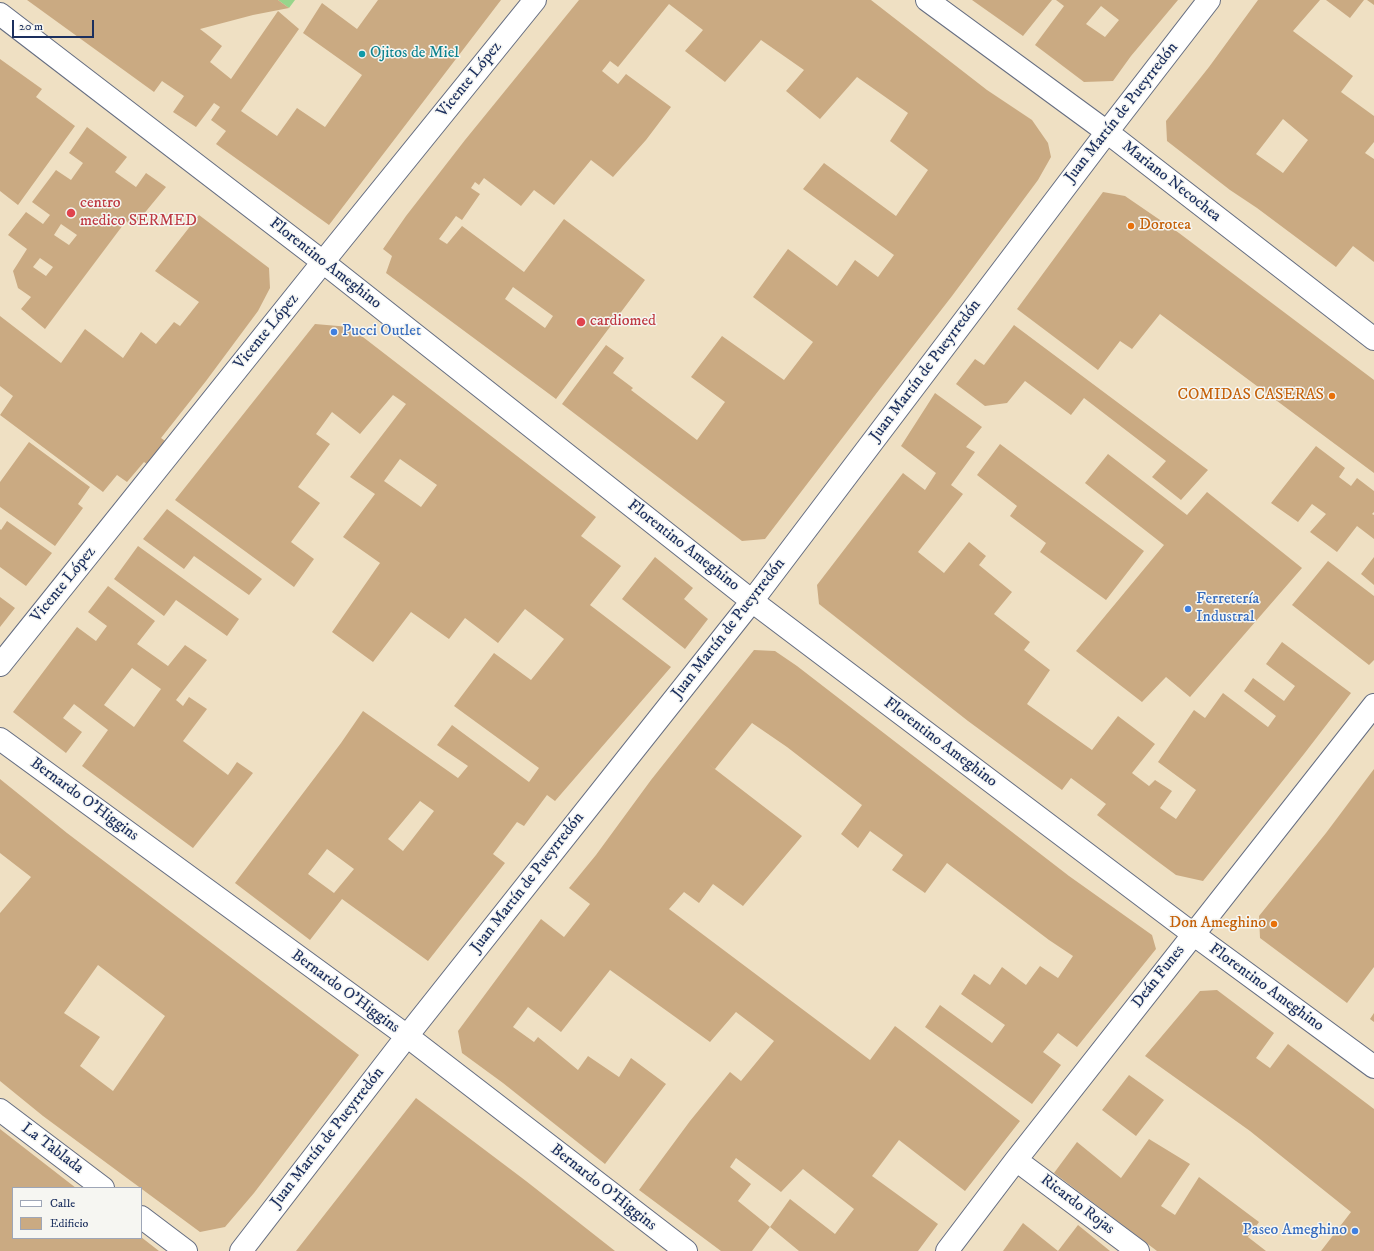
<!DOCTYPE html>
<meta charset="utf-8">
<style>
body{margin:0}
#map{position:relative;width:1374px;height:1251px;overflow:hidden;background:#efe0c3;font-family:"IM FELL DW Pica",serif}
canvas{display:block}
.legend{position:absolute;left:12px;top:1187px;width:130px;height:52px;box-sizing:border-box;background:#f6f6f2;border:1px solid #9ea6b7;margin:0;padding:5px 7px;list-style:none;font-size:12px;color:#1b2f5e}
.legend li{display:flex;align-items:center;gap:8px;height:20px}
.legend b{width:20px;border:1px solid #9ea6b7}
.scale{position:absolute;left:12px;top:20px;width:82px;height:18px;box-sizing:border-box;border:2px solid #1b2f5e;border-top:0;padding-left:5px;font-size:12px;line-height:14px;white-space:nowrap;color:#1b2f5e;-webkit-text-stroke:3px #f6f6f2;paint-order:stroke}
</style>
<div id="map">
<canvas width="1374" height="1251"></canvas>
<ul class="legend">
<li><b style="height:5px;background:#fff"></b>Calle</li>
<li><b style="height:11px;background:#caaa82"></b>Edificio</li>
</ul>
<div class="scale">20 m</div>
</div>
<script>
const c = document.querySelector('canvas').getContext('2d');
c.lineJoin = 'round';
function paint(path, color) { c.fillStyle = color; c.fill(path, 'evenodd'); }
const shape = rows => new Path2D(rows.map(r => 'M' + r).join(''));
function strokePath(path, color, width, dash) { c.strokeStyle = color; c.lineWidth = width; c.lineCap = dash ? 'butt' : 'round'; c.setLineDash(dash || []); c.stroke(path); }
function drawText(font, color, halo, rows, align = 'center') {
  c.font = font + ' "IM FELL DW Pica",serif'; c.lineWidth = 3; c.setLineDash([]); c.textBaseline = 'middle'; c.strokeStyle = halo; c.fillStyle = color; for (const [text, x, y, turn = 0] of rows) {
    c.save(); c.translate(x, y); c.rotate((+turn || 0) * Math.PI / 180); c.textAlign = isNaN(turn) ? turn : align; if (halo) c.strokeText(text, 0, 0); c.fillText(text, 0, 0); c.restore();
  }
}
const green = shape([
 [278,0,295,0,289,8]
]);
const building = shape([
 [27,0,278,0,289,8,253,15,200,29,222,46,210,62,231,79,278,11,299,29,241,111,277,136,297,108,325,127,362,75,303,33,322,3,357,29,378,0,501,0,329,225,216,144,226,131,211,120,220,107,214,103,196,127,173,112,184,96,162,81,154,92],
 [579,0,871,0,987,90,1032,120,1048,143,1051,157,1038,180,952,296,879,390,765,539,742,541,562,404,606,345,624,358,613,373,633,388,631,390,697,440,725,402,691,377,722,336,784,380,813,342,753,297,788,249,837,286,855,260,878,277,894,255,803,189,824,163,896,216,928,170,890,141,908,113,857,77,820,119,786,91,804,70,761,40,725,82,685,51,703,30,669,4,618,67,610,61,602,71,618,84,626,74,671,107,646,140,613,177,591,160,554,205,534,190,521,206,484,178,479,185,475,182,471,188,480,194,462,220,456,216,439,239,447,244,462,226,524,272,564,219,645,280,556,399,386,273,392,256,383,249,406,216,465,140],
 [513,287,553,316,545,328,505,299],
 [972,0,1052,0,1023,36],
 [1056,0,1178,0,1131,56,1113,81,1084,82,1035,45,1064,6],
 [1101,6,1119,20,1105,37,1086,24],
 [1258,0,1320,0,1293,31,1353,76,1341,92,1374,116,1374,142,1365,153,1374,159,1374,262,1353,246,1336,267,1257,208,1230,190,1167,141,1166,121,1209,67],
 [1283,119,1308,140,1283,173,1256,154],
 [1326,0,1364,0,1350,18],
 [1367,0,1374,0,1374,5],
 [0,59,42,89,36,97,75,126,18,205,0,191],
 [87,127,127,157,115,172,136,187,146,173,166,187,133,227,126,221,45,329,21,309,31,297,18,288,13,271,27,249,8,235,26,212,43,224,50,215,32,202,56,170,71,180,83,163,69,153],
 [61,224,77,235,69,245,54,235],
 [40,258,53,267,46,276,33,267],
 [1103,192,1125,196,1179,233,1374,380,1374,473,1160,314,1132,349,1120,341,1098,370,1017,309],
 [199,215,269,268,270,288,258,311,206,381,161,438,171,445,153,468,144,462,127,482,117,475,103,492,0,415,13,396,0,386,0,316,61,363,85,329,123,358,141,332,156,344,174,322,180,326,199,302,155,271],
 [315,324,350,327,596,517,581,536,621,566,590,605,671,667,555,801,547,795,524,826,517,822,493,854,505,863,428,961,342,899,310,940,235,883,341,743,363,711,458,778,468,766,437,745,452,725,529,782,539,768,454,706,494,653,531,680,564,639,525,609,498,643,465,618,449,639,411,612,373,662,332,632,380,563,343,537,375,494,350,477,406,404,393,395,360,434,332,412,316,434,330,444,298,487,320,503,291,542,314,559,294,587,175,500],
 [400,459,437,485,421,507,384,481],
 [420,801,434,811,403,851,388,839],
 [327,849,354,869,334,893,308,874],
 [1014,325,1208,470,1181,500,1152,477,1166,461,1084,398,1071,415,1025,381,1007,403,985,406,956,384,975,359,984,365],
 [935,393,982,427,966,447,975,452,951,485,963,494,918,552,944,573,969,542,986,556,979,565,1012,592,994,614,1030,642,1024,650,1050,670,1027,704,1092,750,1118,716,1155,744,1132,773,1149,786,1155,780,1172,791,1160,808,1176,819,1196,790,1158,762,1194,710,1205,718,1223,693,1268,727,1276,716,1244,691,1253,678,1284,701,1295,686,1266,664,1282,642,1351,693,1304,754,1203,881,1176,875,1153,858,1097,815,1106,804,1071,778,1062,790,968,721,819,604,817,585,903,473,925,490,936,473,901,446],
 [29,442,90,487,78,504,83,508,55,546,0,507,0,482],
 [1000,444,1144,551,1106,600,1040,552,1046,543,1010,516,1017,506,977,475],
 [1316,446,1345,468,1339,477,1351,486,1357,478,1374,491,1374,512,1372,514,1374,515,1374,539,1357,526,1337,552,1310,532,1326,514,1312,504,1298,522,1271,503],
 [1108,454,1187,515,1207,492,1302,568,1190,697,1166,677,1142,702,1076,651,1164,545,1085,483],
 [167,509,262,579,249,595,194,556,184,569,143,539],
 [7,521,52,553,26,586,0,567,0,529,1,530],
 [138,546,239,619,227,636,176,600,164,616,114,579],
 [655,557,693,588,684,599,708,619,685,649,622,599],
 [1374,557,1374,585,1361,574],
 [1328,561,1374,596,1374,660,1369,665,1292,605],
 [108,586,155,621,137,644,168,666,185,645,207,660,176,700,183,706,189,697,207,709,183,741,228,775,237,762,253,773,193,848,82,766,108,730,74,704,63,718,82,732,66,753,13,712,77,627,96,641,107,626,88,612],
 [132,668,161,689,134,727,104,705],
 [0,597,15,608,0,627],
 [754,650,775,651,797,666,1069,876,1152,935,1156,949,1077,1047,1058,1033,1043,1052,1061,1065,1032,1104,925,1027,940,1005,992,1043,1005,1025,961,994,974,974,990,985,1002,967,1026,985,1040,966,1058,978,1073,956,1049,940,947,863,925,893,892,870,903,855,870,831,858,848,841,834,862,805,787,747,752,723,715,769,707,763,802,836,743,906,713,884,699,903,684,892,669,909,870,1060,895,1026,1020,1121,965,1191,899,1140,872,1176,938,1224,918,1251,799,1251,770,1227,790,1199,835,1234,854,1209,803,1169,781,1192,736,1158,730,1167,751,1184,738,1201,770,1227,752,1251,721,1251,639,1190,690,1121,730,1072,741,1081,774,1041,736,1012,710,1042,610,970,561,1032,528,1007,513,1027,534,1042,538,1037,578,1070,588,1056,619,1077,631,1058,666,1084,605,1164,503,1083,462,1053,458,1031,541,919,564,937,590,904,569,888,596,855,651,780],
 [1374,769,1374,967,1347,1003,1260,938,1259,916,1326,833],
 [0,779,67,833,359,1055,254,1193,225,1227,200,1232,43,1116,0,1081,0,913,31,877,0,853],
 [98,965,165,1016,113,1091,80,1066,100,1037,64,1013],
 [1217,990,1274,1033,1256,1058,1270,1068,1288,1044,1374,1109,1374,1251,1321,1251,1351,1212,1250,1131,1145,1056,1200,991],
 [1374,1013,1374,1022,1370,1019],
 [1129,1075,1164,1100,1136,1136,1102,1110],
 [416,1098,526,1181,615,1251,296,1251],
 [0,1129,76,1188,13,1188,13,1238,141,1237,159,1251,0,1251],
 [1149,1139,1190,1164,1161,1206,1175,1215,1199,1177,1259,1222,1248,1237,1266,1251,1157,1251,1054,1173,1077,1142,1121,1178],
 [1023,1223,1058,1251,1078,1225,1110,1251,1003,1251]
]);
const street = shape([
 [927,0,1107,132,1374,339],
 [0,14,323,262,752,601,1193,934,1374,1067],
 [0,665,323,262,535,0],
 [0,739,407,1036,686,1251],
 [0,1110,103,1188],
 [1016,1160,1138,1251],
 [141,1217,186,1251],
 [241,1251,407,1036,752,601,1107,132,1209,0],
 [947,1251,1016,1160,1374,705]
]);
const markers = [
 [362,54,4,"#0f9aa8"],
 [71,213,5,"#e0444e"],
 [1131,226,4,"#e8710a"],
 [581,322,5,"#e0444e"],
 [334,332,4,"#3f7fe0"],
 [1332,396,4,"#e8710a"],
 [1188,609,4,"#3f7fe0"],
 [1274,924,4,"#e8710a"],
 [1355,1231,4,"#3f7fe0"]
];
const cultureNames = [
 ["Ojitos de Miel",370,54]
];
const streetNames = [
 ["Vicente López",470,80,-51],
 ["Juan Martín de Pueyrredón",1122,113,-52],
 ["Mariano Necochea",1171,182,38],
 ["Florentino Ameghino",325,264,38],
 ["Vicente López",267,332,-51],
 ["Juan Martín de Pueyrredón",926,371,-53],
 ["Florentino Ameghino",683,546,38],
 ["Vicente López",64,585,-51],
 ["Juan Martín de Pueyrredón",729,629,-52],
 ["Florentino Ameghino",940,743,37],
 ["Bernardo O'Higgins",84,800,36],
 ["Juan Martín de Pueyrredón",528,883,-52],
 ["Deán Funes",1159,977,-52],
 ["Florentino Ameghino",1266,988,36],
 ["Bernardo O'Higgins",345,992,36],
 ["Juan Martín de Pueyrredón",328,1138,-52],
 ["La Tablada",52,1149,37],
 ["Bernardo O'Higgins",603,1188,38],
 ["Ricardo Rojas",1077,1205,37]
];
const healthNames = [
 ["centro",80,204],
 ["medico SERMED",80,222],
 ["cardiomed",590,322]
];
const foodNames = [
 ["Dorotea",1139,226,"left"],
 ["COMIDAS CASERAS",1324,396],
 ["Don Ameghino",1266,924]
];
const shopNames = [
 ["Pucci Outlet",342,332],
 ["Ferretería",1196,600],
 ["Industral",1196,618],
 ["Paseo Ameghino",1347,1231,"right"]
];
paint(green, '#97d58b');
paint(building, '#caaa82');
strokePath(street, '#656d81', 24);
strokePath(street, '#fff', 22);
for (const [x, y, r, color] of markers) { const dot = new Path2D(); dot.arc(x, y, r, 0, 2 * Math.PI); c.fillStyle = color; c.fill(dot); strokePath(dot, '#f6f6f2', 1.5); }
drawText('16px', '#0d838f', '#f6f6f2', cultureNames, 'left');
drawText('16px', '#1b2f5e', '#f6f6f2', streetNames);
drawText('16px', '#be3a42', '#f6f6f2', healthNames, 'left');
drawText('16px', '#c56008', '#f6f6f2', foodNames, 'right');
drawText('16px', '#366cbe', '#f6f6f2', shopNames, 'left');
</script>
